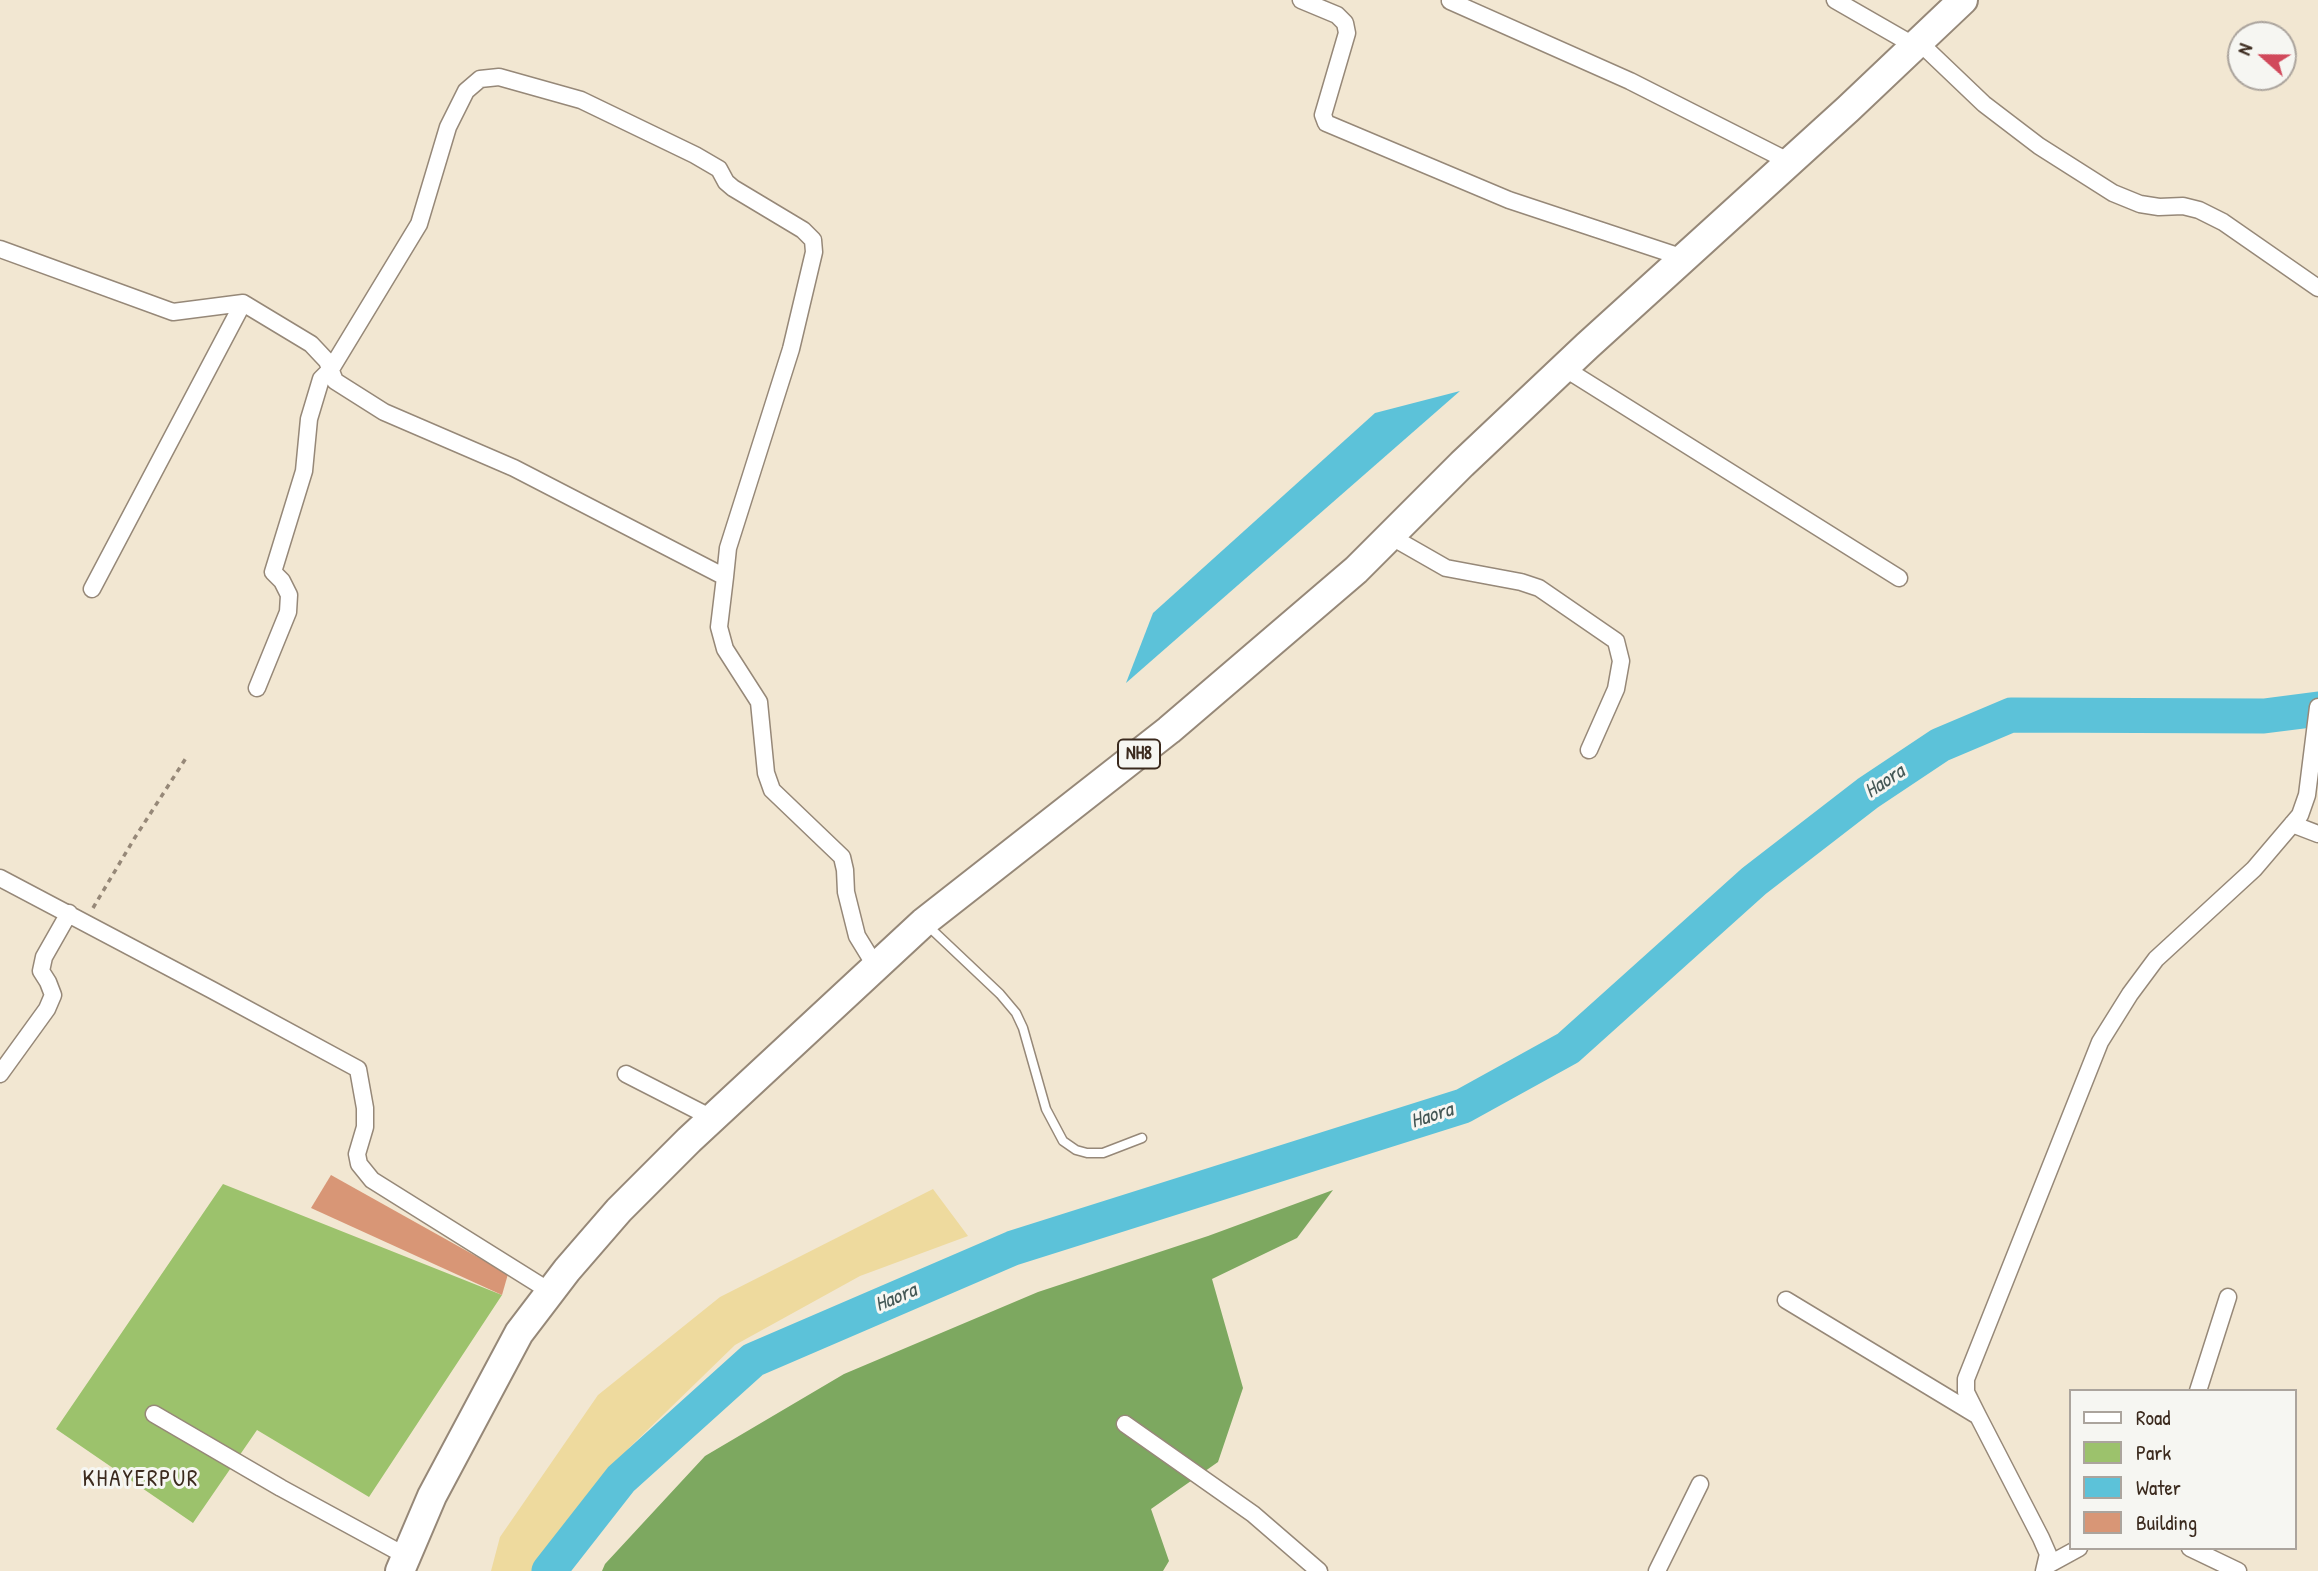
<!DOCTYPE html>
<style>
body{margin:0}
#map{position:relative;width:2318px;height:1571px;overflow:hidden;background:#f2e7d2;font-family:"Patrick Hand",sans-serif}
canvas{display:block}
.legend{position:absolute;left:2069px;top:1389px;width:228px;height:161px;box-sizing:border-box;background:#f6f6f2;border:2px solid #aba49d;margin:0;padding:9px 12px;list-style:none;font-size:21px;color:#3b2a1e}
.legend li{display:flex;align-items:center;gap:14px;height:35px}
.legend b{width:35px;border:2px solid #aba49d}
.north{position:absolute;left:2227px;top:21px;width:70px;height:70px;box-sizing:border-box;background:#f6f6f2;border:2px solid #aba49d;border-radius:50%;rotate:291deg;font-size:19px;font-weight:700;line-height:28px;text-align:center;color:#3b2a1e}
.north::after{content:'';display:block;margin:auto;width:24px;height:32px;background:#d1495b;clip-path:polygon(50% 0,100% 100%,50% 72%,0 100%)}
</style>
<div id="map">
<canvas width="2318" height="1571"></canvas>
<ul class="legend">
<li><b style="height:9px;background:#fff"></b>Road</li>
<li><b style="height:19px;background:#9cc26c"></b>Park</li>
<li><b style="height:19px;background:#5cc2d9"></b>Water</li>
<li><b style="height:19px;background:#d89676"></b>Building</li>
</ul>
<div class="north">N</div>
</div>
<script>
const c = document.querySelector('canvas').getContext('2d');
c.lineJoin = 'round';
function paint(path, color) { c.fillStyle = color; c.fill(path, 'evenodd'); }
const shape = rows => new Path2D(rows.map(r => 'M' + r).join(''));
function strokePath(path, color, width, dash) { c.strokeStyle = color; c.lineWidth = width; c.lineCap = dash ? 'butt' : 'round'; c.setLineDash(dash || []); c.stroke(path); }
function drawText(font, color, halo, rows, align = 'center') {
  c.font = font + ' "Patrick Hand",sans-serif'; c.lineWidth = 6; c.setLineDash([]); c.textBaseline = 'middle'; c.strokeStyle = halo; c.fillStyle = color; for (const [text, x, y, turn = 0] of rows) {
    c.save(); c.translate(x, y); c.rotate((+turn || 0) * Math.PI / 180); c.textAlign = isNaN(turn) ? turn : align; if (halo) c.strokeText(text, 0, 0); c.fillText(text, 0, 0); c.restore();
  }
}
const green = shape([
 [223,1184,502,1295,369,1497,257,1430,193,1523,56,1429]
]);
const forest = shape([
 [1333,1190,1297,1238,1212,1279,1243,1388,1218,1462,1151,1509,1169,1561,1163,1571,602,1571,605,1564,705,1456,844,1374,1038,1292,1208,1236]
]);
const sand = shape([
 [933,1189,968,1236,860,1276,735,1345,629,1448,548,1571,491,1571,500,1537,598,1395,720,1297]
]);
const water = shape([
 [1460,391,1126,683,1153,613,1375,413]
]);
const river = shape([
 [549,1571,621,1479,753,1360,1013,1248,1463,1106,1568,1048,1754,881,1868,793,1940,745,2011,715,2264,716,2318,709]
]);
const building = shape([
 [331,1175,508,1274,502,1295,311,1208]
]);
const path = shape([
 [93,908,134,839,186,758]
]);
const lane = shape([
 [927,925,1000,994,1016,1013,1023,1028,1046,1109,1063,1141,1076,1150,1087,1153,1103,1153,1142,1138]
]);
const street = shape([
 [1301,0,1337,15,1345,23,1347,33,1323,115,1326,123,1509,200,1684,258],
 [1835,0,1915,46],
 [1450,1,1630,81,1790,162],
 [1919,42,1984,104,2039,146,2113,193,2140,204,2159,207,2183,206,2199,210,2223,222,2318,288],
 [0,249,173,312,243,303,311,344,327,361,335,381,384,412,514,468,725,577,719,627,725,649,759,702,766,773,772,790,842,857,845,870,846,892,857,936,876,967],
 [1564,368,1899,578],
 [1390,536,1446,568,1521,582,1539,588,1616,641,1621,661,1616,689,1589,750],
 [92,589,243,303],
 [257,688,288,612,289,595,282,581,273,572,304,471,309,419,321,379,331,369,419,224,448,127,466,91,480,79,499,77,581,100,695,155,719,169,726,182,733,188,803,230,813,240,814,252,791,349,728,548,725,577],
 [2292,824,2318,834],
 [0,878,212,990,358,1069,365,1108,365,1127,357,1154,359,1164,372,1180,551,1292],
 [0,1074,47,1009,53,995,48,982,41,971,44,957,69,913],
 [626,1074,712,1118],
 [1786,1300,1978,1416],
 [2198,1391,2228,1297],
 [154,1414,281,1488,406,1556],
 [1125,1424,1253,1514,1319,1571],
 [2190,1548,2238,1571],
 [2046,1566,2079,1548],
 [1657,1571,1700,1484],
 [2044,1571,2048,1554,2041,1538,1978,1416,1966,1392,1966,1379,2100,1042,2130,994,2156,959,2254,869,2300,815,2307,795,2318,707]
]);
const highway = shape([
 [400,1571,432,1496,519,1333,567,1270,619,1210,689,1140,924,922,1169,730,1356,570,1462,464,1587,346,1848,109,1963,0]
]);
const shields = [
 [1139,754,42]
];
const shieldNames = [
 ["NH8",1139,754]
];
const waterNames = [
 ["Haora",1885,782,-34],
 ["Haora",1432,1116,-18],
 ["Haora",896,1298,-23]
];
const quarterNames = [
 ["KHAYERPUR",141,1480]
];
paint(green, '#9cc26c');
paint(forest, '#7da860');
paint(sand, '#eeda9e');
paint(water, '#5cc2d9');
strokePath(river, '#5cc2d9', 35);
paint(building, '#d89676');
strokePath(lane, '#968878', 11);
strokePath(street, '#968878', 19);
strokePath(highway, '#968878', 32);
strokePath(path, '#968878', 3.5, [5, 5]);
strokePath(lane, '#fff', 8);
strokePath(street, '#fff', 16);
strokePath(highway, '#fff', 28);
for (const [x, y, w] of shields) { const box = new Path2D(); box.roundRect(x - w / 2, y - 14.5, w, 29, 5); c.fillStyle = '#f6f6f2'; c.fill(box); strokePath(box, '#3b2a1e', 2); }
drawText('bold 18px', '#3b2a1e', null, shieldNames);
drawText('italic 21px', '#455856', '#f6f6f2', waterNames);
c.letterSpacing = '2px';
drawText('23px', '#3b2a1e', '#f6f6f2', quarterNames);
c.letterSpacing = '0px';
</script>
